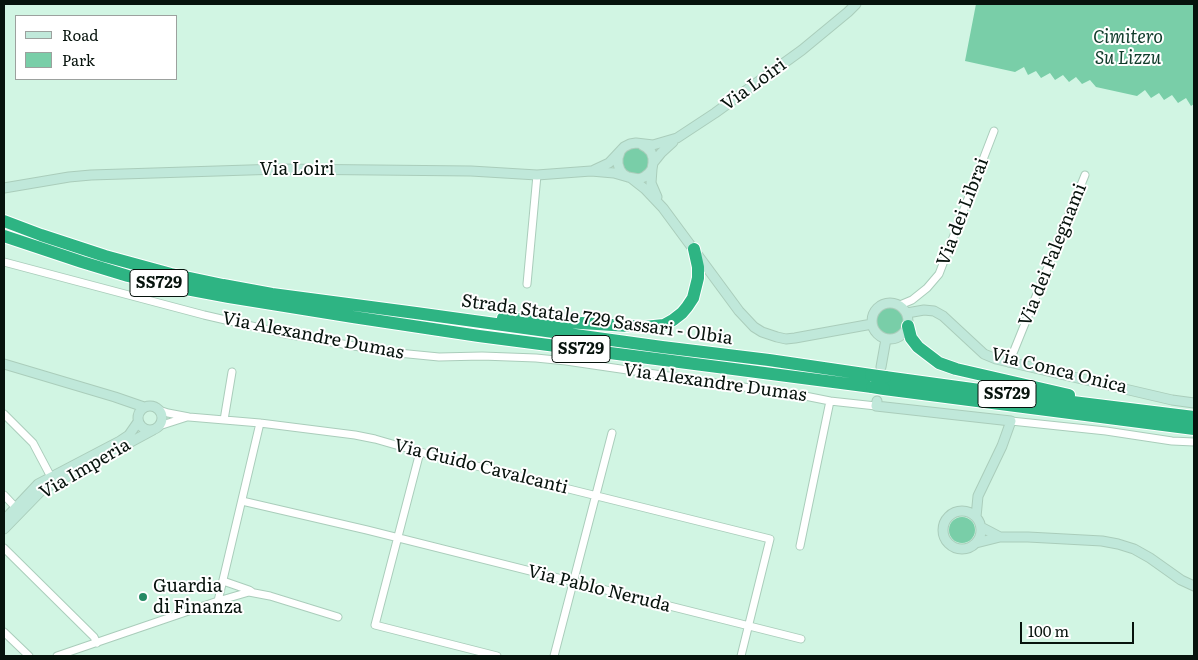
<!DOCTYPE html>
<style>
body{margin:0}
#map{position:relative;width:1198px;height:660px;overflow:hidden;background:#d1f5e3;font-family:Literata,serif}
canvas{display:block}
.frame{position:absolute;inset:0;border:5px solid #07130d;pointer-events:none}
.legend{position:absolute;left:15px;top:15px;width:162px;height:65px;box-sizing:border-box;background:#fff;border:1px solid #9ca19e;margin:0;padding:6px 9px;list-style:none;font-size:15px;color:#07130d}
.legend li{display:flex;align-items:center;gap:10px;height:25px}
.legend b{width:25px;border:1px solid #9ca19e}
.scale{position:absolute;left:1020px;top:622px;width:114px;height:22px;box-sizing:border-box;border:2px solid #07130d;border-top:0;padding-left:6px;font-size:15px;line-height:18px;white-space:nowrap;color:#07130d;-webkit-text-stroke:4px #fff;paint-order:stroke}
</style>
<div id="map">
<canvas width="1198" height="660"></canvas>
<div class="frame"></div>
<ul class="legend">
<li><b style="height:6px;background:#c0e8da"></b>Road</li>
<li><b style="height:14px;background:#79cea8"></b>Park</li>
</ul>
<div class="scale">100 m</div>
</div>
<script>
const c = document.querySelector('canvas').getContext('2d');
c.lineJoin = 'round';
function paint(path, color) { c.fillStyle = color; c.fill(path, 'evenodd'); }
const shape = rows => new Path2D(rows.map(r => 'M' + r).join(''));
function strokePath(path, color, width, dash) { c.strokeStyle = color; c.lineWidth = width; c.lineCap = dash ? 'butt' : 'round'; c.setLineDash(dash || []); c.stroke(path); }
function drawText(font, color, halo, rows, align = 'center') {
  c.font = font + ' Literata,serif'; c.lineWidth = 4; c.setLineDash([]); c.textBaseline = 'middle'; c.strokeStyle = halo; c.fillStyle = color; for (const [text, x, y, turn = 0] of rows) {
    c.save(); c.translate(x, y); c.rotate((+turn || 0) * Math.PI / 180); c.textAlign = isNaN(turn) ? turn : align; if (halo) c.strokeText(text, 0, 0); c.fillText(text, 0, 0); c.restore();
  }
}
const green = shape([
 [976,4,1194,4,1194,104,1191,106,1186,98,1178,103,1172,95,1164,100,1159,93,1151,98,1145,90,1137,96,1096,87,1090,80,1082,84,1076,77,1069,82,1063,75,1055,80,1050,73,1041,78,1036,71,1028,75,1024,67,1015,72,965,61],
 '621 161a14 14 0 1 1 28 0a14 14 0 1 1-28 0Z',
 '876 321a14 14 0 1 1 28 0a14 14 0 1 1-28 0Z',
 '949 530a13 13 0 1 1 26 0a13 13 0 1 1-26 0Z'
]);
const street = shape([
 [4,262,204,315,286,334,388,352,439,357,482,356,536,358,566,361,805,396,830,401,876,406],
 [527,284,537,175],
 [900,305,912,300,927,288,939,274,994,131],
 [1009,363,1085,175],
 [159,410,168,413,189,417,260,423,355,435,375,439,420,452,770,539,741,656],
 [4,414,33,443,51,477],
 [224,420,232,372],
 [1011,421,1106,431,1172,441,1194,442],
 [159,426,187,417],
 [420,452,375,625,497,656],
 [4,495,18,510],
 [242,501,367,530,801,639],
 [800,546,830,401],
 [4,548,94,637,97,643],
 [223,581,249,590,252,592],
 [218,601,260,423],
 [4,632,29,656],
 [57,656,218,601,249,592,270,596,338,617],
 [554,656,612,433]
]);
const secondary = shape([
 [620,152,618,158,618,164,620,170,623,174,628,177,639,179,644,177,649,173,652,169,653,163,653,158,651,152,647,148,642,145],
 [653,163,661,153,673,142],
 [652,169,651,183,657,197],
 [594,170,609,163,624,147,630,144,636,143,653,145,677,138,715,113,802,50,848,12,856,4],
 [631,178,645,189,663,208,739,311,754,327,762,332,777,337,786,339,795,338,872,324],
 [4,188,69,177,91,175,280,169,471,171,537,175,591,171,614,173,628,177],
 '872 321a18 18 0 1 1 36 0a18 18 0 1 1-36 0Z',
 [907,313,924,310,934,311,943,316,984,354,996,359,1172,400,1194,403],
 [4,364,115,397,144,407],
 [881,367,886,339],
 [877,401,876,406,1011,421,1002,446,978,496,976,517],
 '138 418a12 12 0 1 1 24 0a12 12 0 1 1-24 0Z',
 '943 530a19 19 0 1 1 38 0a19 19 0 1 1-38 0Z',
 [4,520,38,484,120,441,129,435,138,422],
 [981,527,1000,537],
 [4,529,42,490,153,430],
 [976,543,1000,537,1028,537,1102,541,1118,544,1134,549,1150,558,1181,580,1194,586]
]);
const highway = shape([
 [4,221,41,235,105,256,171,274,223,285,272,294,416,313,662,347,769,360,871,375],
 [4,236,82,262,128,276,165,285,229,297,353,317,479,336,872,387],
 [503,318,644,327,664,325,673,320,682,313,687,307,693,298,698,278,698,267,694,249],
 [908,326,911,338,918,347,939,363,956,369,1069,395],
 [885,377,1016,395,1194,417],
 [884,389,1194,429]
]);
const highwayBridge = shape([
 [871,375,885,377],
 [872,387,884,389]
]);
const markers = [
 [143,597,5,"#258964"]
];
const shields = [
 [159,283,58],
 [581,349,58],
 [1007,394,58]
];
const shieldNames = [
 ["SS729",159,283],
 ["SS729",581,349],
 ["SS729",1007,394]
];
const parkNames = [
 ["Cimitero",1128,38],
 ["Su Lizzu",1128,59]
];
const streetNames = [
 ["Via Loiri",754,85,-36],
 ["Via Loiri",297,170],
 ["Via dei Librai",963,212,-69],
 ["Via dei Falegnami",1053,255,-68],
 ["Strada Statale 729 Sassari - Olbia",597,320,8],
 ["Via Alexandre Dumas",313,336,11],
 ["Via Conca Onica",1059,371,14],
 ["Via Alexandre Dumas",715,383,8],
 ["Via Guido Cavalcanti",481,467,14],
 ["Via Imperia",85,469,-30],
 ["Via Pablo Neruda",599,589,14]
];
const poiNames = [
 ["Guardia",153,587],
 ["di Finanza",153,608]
];
paint(green, '#79cea8');
strokePath(street, '#aacdbb', 9);
strokePath(secondary, '#aacdbb', 11);
strokePath(highway, '#fff', 14);
strokePath(street, '#fff', 7);
strokePath(secondary, '#c0e8da', 9);
strokePath(highway, '#2eb483', 12);
strokePath(highwayBridge, '#fff', 14, []);
strokePath(highwayBridge, '#2eb483', 12);
for (const [x, y, r, color] of markers) { const dot = new Path2D(); dot.arc(x, y, r, 0, 2 * Math.PI); c.fillStyle = color; c.fill(dot); strokePath(dot, '#fff', 2); }
for (const [x, y, w] of shields) { const box = new Path2D(); box.roundRect(x - w / 2, y - 13.5, w, 27, 4); c.fillStyle = '#fff'; c.fill(box); strokePath(box, '#07130d', 1); }
drawText('bold 16px', '#07130d', null, shieldNames);
drawText('italic 18px', '#0f3b2a', '#fff', parkNames);
drawText('18px', '#07130d', '#fff', streetNames);
drawText('18px', '#07130d', '#fff', poiNames, 'left');
</script>
